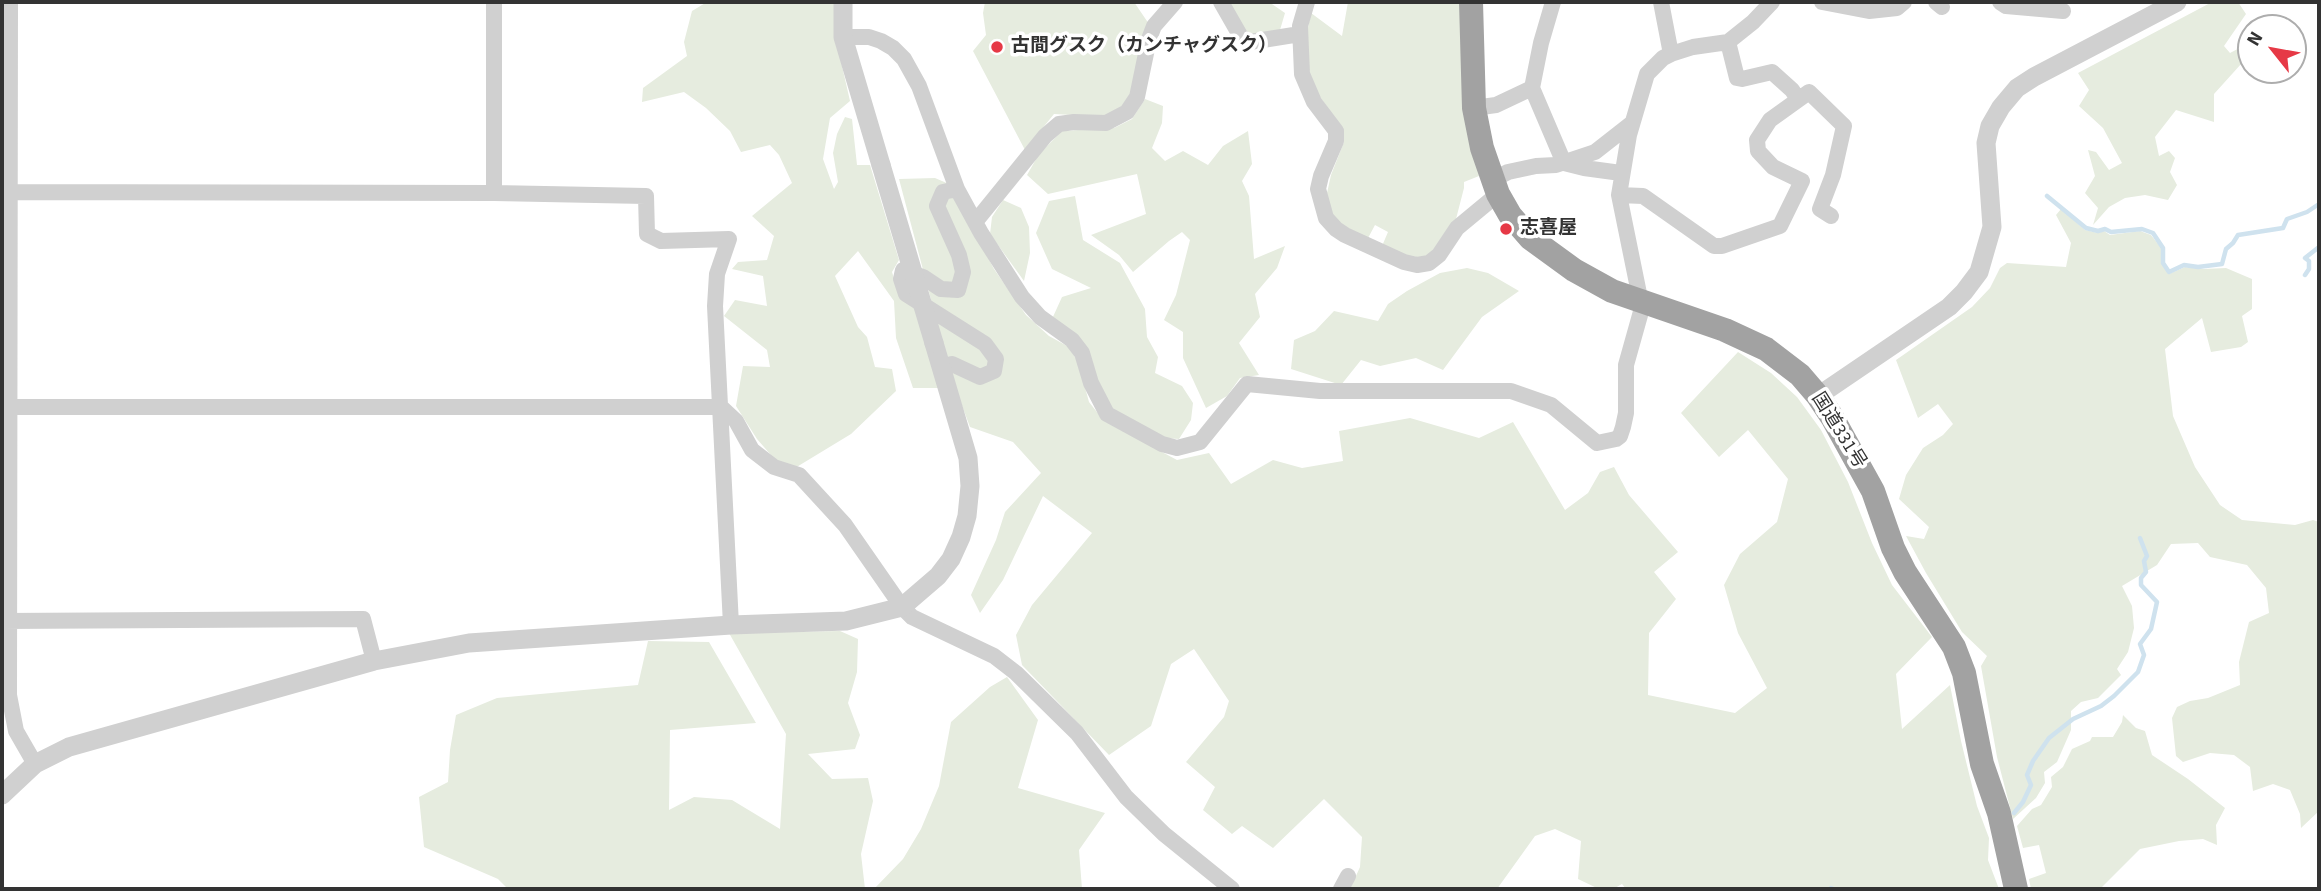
<!DOCTYPE html>
<meta charset="utf-8">
<style>
body{margin:0}
#map{position:relative;width:2321px;height:891px;overflow:hidden;background:#fff;font-family:"Source Sans 3",sans-serif}
canvas{display:block}
.frame{position:absolute;inset:0;border:4px solid #333;pointer-events:none}
.north{position:absolute;left:2237px;top:14px;width:70px;height:70px;box-sizing:border-box;background:#fff;border:2px solid #adadad;border-radius:50%;rotate:301deg;font-size:19px;font-weight:700;line-height:28px;text-align:center;color:#333}
.north::after{content:'';display:block;margin:auto;width:24px;height:32px;background:#e63946;clip-path:polygon(50% 0,100% 100%,50% 72%,0 100%)}
</style>
<div id="map">
<canvas width="2321" height="891"></canvas>
<div class="frame"></div>
<div class="north">N</div>
</div>
<script>
const c = document.querySelector('canvas').getContext('2d');
c.lineJoin = 'round';
function paint(path, color) { c.fillStyle = color; c.fill(path, 'evenodd'); }
const shape = rows => new Path2D(rows.map(r => 'M' + r).join(''));
function strokePath(path, color, width, dash) { c.strokeStyle = color; c.lineWidth = width; c.lineCap = dash ? 'butt' : 'round'; c.setLineDash(dash || []); c.stroke(path); }
function drawText(font, color, halo, rows, align = 'center') {
  c.font = font + ' "Source Sans 3","Noto Sans JP",sans-serif'; c.lineWidth = 7; c.setLineDash([]); c.textBaseline = 'middle'; c.strokeStyle = halo; c.fillStyle = color; for (const [text, x, y, turn = 0] of rows) {
    c.save(); c.translate(x, y); c.rotate((+turn || 0) * Math.PI / 180); c.textAlign = isNaN(turn) ? turn : align; if (halo) c.strokeText(text, 0, 0); c.fillText(text, 0, 0); c.restore();
  }
}
const green = shape([
 [707,2,835,2,834,31,850,101,830,118,823,159,834,189,838,182,833,153,837,134,845,117,852,119,857,165,870,165,899,260,892,272,898,291,915,309,938,388,913,388,896,338,894,301,858,251,835,276,858,327,867,337,875,367,892,369,896,391,851,434,795,468,777,462,757,439,736,406,743,366,770,367,767,350,724,316,735,300,767,306,763,276,732,269,738,262,767,260,774,236,752,216,792,183,779,155,770,145,741,152,730,131,706,108,684,92,642,102,643,88,687,56,684,42,692,11],
 [985,2,1134,2,1149,24,1133,88,1122,109,1108,117,1054,114,1025,150,973,51,986,35,983,13],
 [1229,2,1269,2,1285,13,1280,30,1256,36,1246,33],
 [1348,2,1462,2,1479,176,1464,182,1464,188,1456,219,1435,252,1422,258,1404,255,1382,246,1388,232,1375,225,1367,240,1348,231,1331,213,1327,193,1331,175,1344,142,1341,127,1311,84,1308,62,1307,32,1311,13,1342,36],
 [2212,2,2238,2,2246,14,2224,46,2230,53,2247,44,2251,53,2214,94,2214,122,2176,110,2155,137,2159,156,2169,151,2175,158,2170,172,2177,185,2168,200,2145,195,2125,198,2109,207,2093,225,2098,208,2085,193,2095,176,2088,150,2096,152,2109,170,2122,163,2103,128,2079,106,2089,90,2078,73],
 [1145,99,1163,106,1162,123,1152,148,1165,161,1183,151,1208,165,1223,146,1248,131,1252,164,1242,181,1249,196,1254,259,1285,246,1277,268,1255,294,1260,317,1239,343,1259,375,1240,378,1227,396,1206,408,1183,358,1183,332,1164,320,1176,295,1190,240,1182,232,1169,241,1133,272,1119,255,1091,235,1146,214,1137,174,1048,194,1027,175,1039,154,1062,131,1114,128,1132,119],
 [935,178,949,184,994,269,1026,315,1049,336,1069,347,1078,362,1089,402,1104,421,1177,460,1209,453,1231,484,1273,460,1302,468,1343,461,1339,431,1410,418,1479,438,1513,422,1565,510,1588,493,1600,472,1614,467,1629,495,1678,552,1654,572,1676,599,1649,633,1648,695,1735,713,1767,688,1738,633,1724,585,1740,554,1777,522,1788,479,1748,430,1719,457,1681,413,1738,352,1771,373,1797,397,1821,430,1848,482,1872,543,1892,585,1932,637,1896,674,1902,729,1950,685,1961,741,1977,806,1989,838,1988,860,1999,889,1626,889,1622,884,1613,889,1599,889,1578,879,1581,841,1555,829,1535,836,1497,889,1350,889,1360,867,1362,837,1324,799,1273,848,1242,826,1232,834,1203,810,1215,787,1186,762,1224,717,1229,701,1194,649,1171,664,1151,726,1109,755,1022,665,1016,635,1032,605,1092,533,1043,496,1003,580,980,613,971,595,996,540,1005,512,1041,473,1013,442,970,427,952,379,899,179],
 [1075,196,1083,240,1120,263,1145,309,1147,337,1158,357,1155,373,1182,386,1193,403,1191,420,1179,439,1163,438,1135,424,1111,407,1096,379,1090,356,1080,338,1052,319,1062,297,1091,288,1052,269,1036,233,1049,201],
 [1003,200,1021,208,1029,227,1030,253,1024,281,990,234,992,217],
 [2061,209,2085,230,2098,233,2104,231,2110,235,2140,231,2151,235,2162,249,2161,262,2169,274,2185,267,2204,269,2226,268,2252,279,2252,309,2242,316,2248,342,2241,347,2211,352,2202,318,2165,349,2173,416,2195,467,2220,505,2242,520,2295,525,2313,520,2319,522,2319,811,2301,828,2300,814,2290,790,2273,784,2253,791,2250,767,2234,755,2210,753,2183,762,2176,756,2172,718,2177,707,2190,701,2208,698,2240,685,2239,662,2249,622,2269,613,2266,588,2247,565,2210,557,2198,543,2171,544,2157,565,2122,586,2132,606,2134,628,2128,652,2117,669,2121,675,2098,698,2081,702,2071,711,2071,730,2057,762,2044,772,2045,783,2036,798,2013,819,1997,757,1981,666,1987,656,1962,632,1926,573,1906,536,1924,539,1929,527,1899,499,1906,475,1923,448,1943,435,1953,424,1938,404,1918,418,1896,360,1972,307,1990,288,2000,268,2007,263,2066,267,2071,243,2056,215],
 [1467,268,1488,273,1519,291,1482,317,1443,370,1416,358,1380,366,1361,360,1341,385,1291,369,1294,340,1315,331,1334,311,1378,321,1388,304,1407,291,1440,273],
 [840,631,858,639,857,672,848,703,860,735,855,749,808,754,832,779,868,778,873,801,861,854,865,889,508,889,498,879,424,847,419,797,448,782,450,750,456,715,497,698,638,685,648,641,709,642,756,723,670,730,669,810,694,797,732,800,780,829,786,734,729,633],
 [1007,677,1038,720,1018,788,1105,813,1079,850,1082,889,874,889,903,859,921,829,939,786,951,722,990,687],
 [2123,715,2136,728,2145,731,2152,755,2188,779,2225,808,2216,825,2217,845,2203,839,2179,841,2140,849,2100,889,2031,889,2029,879,2046,873,2039,845,2023,848,2017,826,2032,809,2041,805,2052,787,2051,777,2063,767,2072,749,2090,741,2092,737,2113,737,2122,722]
]);
const stream = shape([
 [2047,196,2086,228,2098,231,2105,229,2111,232,2142,229,2153,233,2163,248,2163,263,2169,272,2184,265,2198,267,2222,264,2226,249,2233,243,2238,235,2283,228,2287,219,2307,212,2319,204],
 [2305,275,2309,269,2309,261,2305,258,2319,247],
 [2014,813,2023,802,2031,785,2027,775,2033,761,2049,738,2073,719,2101,706,2114,696,2138,672,2144,655,2140,644,2151,629,2157,602,2141,585,2141,578,2146,572,2144,561,2147,556,2140,538],
 [1831,888,1833,889]
]);
const minor = shape([
 [10,2,9,695,16,731,35,764],
 [494,2,494,193,646,196,647,234,661,241,729,239,717,274,715,306,731,625],
 [1221,2,1241,37,1250,42,1300,34],
 [1307,2,1300,26,1302,74,1314,102,1336,131,1336,141,1321,176,1318,189,1326,218,1336,229,1345,235,1404,262,1417,265,1429,263,1439,255,1457,228,1498,194],
 [1661,2,1671,54],
 [1822,2,1869,11,1897,8,1904,2],
 [1936,2,1942,7],
 [2000,2,2006,6,2063,11],
 [843,37,869,37,881,41,893,48,904,59,919,86,957,189,981,233,1022,297,1040,317,1072,340,1082,353,1091,383,1107,414,1162,444,1177,448,1200,442,1247,384,1320,391,1511,391,1551,405,1597,443,1616,439,1620,436,1623,427,1626,413,1626,365,1642,308,1619,195,1629,135,1647,74,1663,58,1671,54,1693,47,1728,42,1753,22,1772,2],
 [1728,42,1737,78,1742,79,1772,72,1792,90,1798,99],
 [1532,88,1564,163,1584,168,1621,173],
 [1474,108,1496,105,1532,88,1541,43,1553,2],
 [1492,180,1508,172,1536,166,1556,165,1595,152,1632,123],
 [2,192,494,193],
 [1619,195,1643,196,1714,246,1722,246,1780,226,1802,181,1773,167,1758,151,1757,140,1770,120,1809,92,1844,126,1833,175,1820,209,1831,216],
 [976,221,1045,136,1059,124,1074,122,1106,123,1127,112,1137,97,1149,39,1154,26,1175,2],
 [940,367,952,364,980,377,994,371,996,359,985,344,906,294,901,279,903,270,923,277,941,289,958,290,963,272,959,255,937,206,943,192,957,189],
 [2,407,721,407,736,421,752,450,774,467,799,475,845,525,902,607,912,617,994,656,1016,673,1077,733,1126,797,1164,834,1232,889],
 [2,621,363,619,374,661],
 [1341,889,1348,876]
]);
const tertiary = shape([
 [843,2,843,37,881,165],
 [1818,396,1949,307,1964,292,1979,272,1992,227,1986,143,1990,126,2001,107,2017,88,2034,77,2177,2],
 [2,795,35,764,69,747,374,661,469,643,731,625,846,621,902,607,938,576,951,559,961,537,967,516,970,486,968,458,934,343]
]);
const trunk = shape([
 [1471,2,1474,108,1482,148,1498,194,1510,215,1530,238,1574,270,1612,291,1725,330,1766,349,1800,375,1818,396,1832,417,1873,491,1893,548,1905,572,1954,647,1964,673,1982,764,1999,813,2016,889]
]);
const tertiaryBridge = shape([
 [881,165,934,343]
]);
const markers = [
 [997,47,7,"#e63946"],
 [1506,229,7,"#e63946"]
];
const poiNames = [
 ["古間グスク（カンチャグスク）",1011,47],
 ["志喜屋",1520,229]
];
const streetNames = [
 ["国道331号",1838,431,58]
];
paint(green, '#e6ecdf');
strokePath(stream, '#cfe2ee', 4.5);
strokePath(minor, '#d0d0d0', 16);
strokePath(tertiary, '#d0d0d0', 19);
strokePath(trunk, '#a2a2a2', 24);
strokePath(tertiaryBridge, '#d0d0d0', 19);
for (const [x, y, r, color] of markers) { const dot = new Path2D(); dot.arc(x, y, r, 0, 2 * Math.PI); c.fillStyle = color; c.fill(dot); strokePath(dot, '#fff', 2.5); }
drawText('bold 19px', '#333', '#fff', poiNames, 'left');
drawText('19px', '#333', '#fff', streetNames);
</script>
